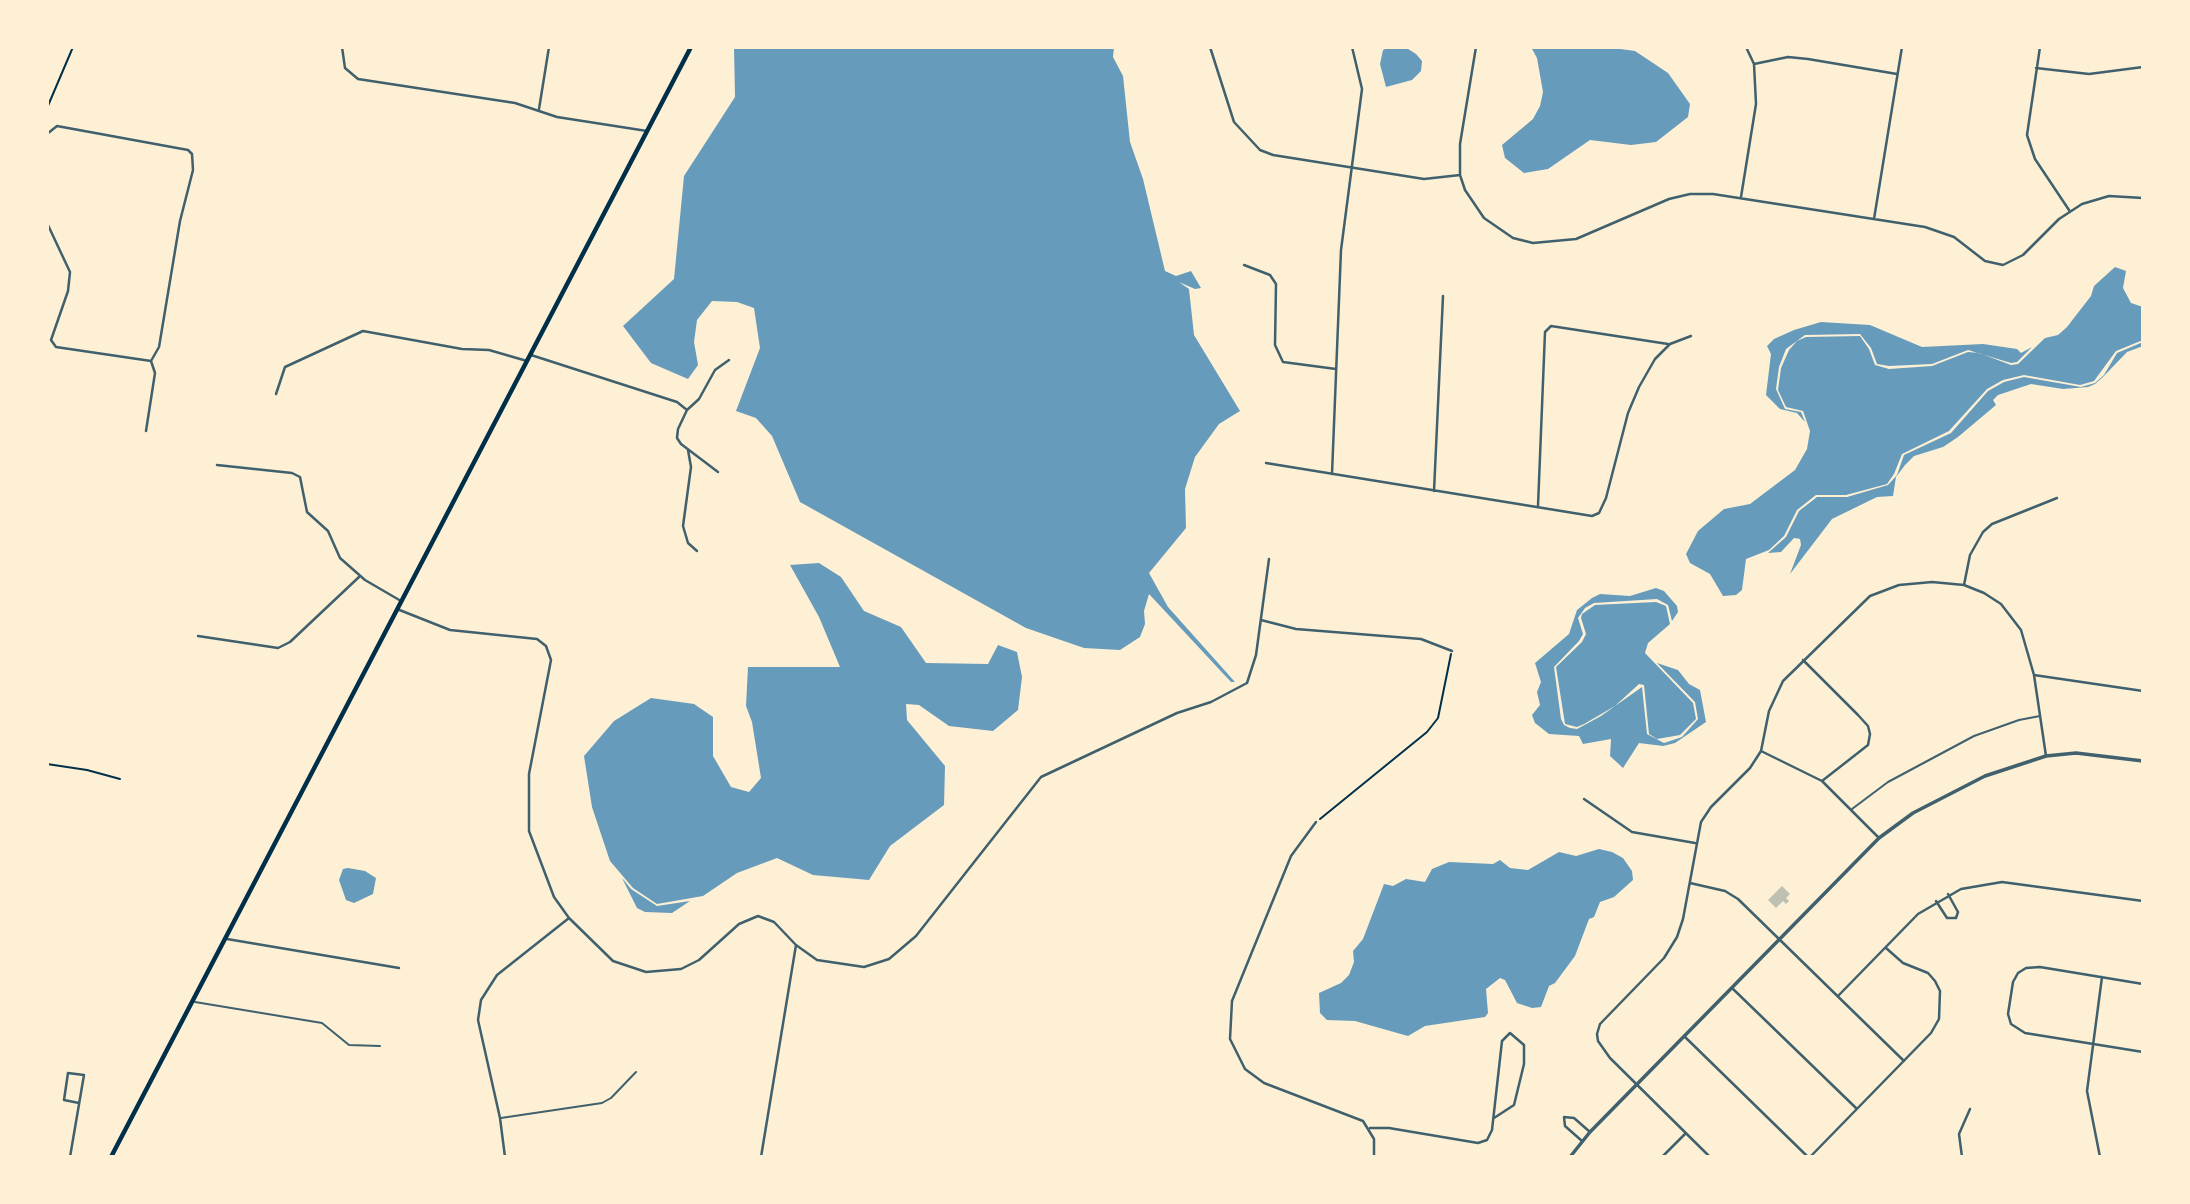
<!DOCTYPE html>
<style>
body{margin:0}
#map{position:relative;width:2190px;height:1204px;overflow:hidden;background:#fdf0d5;font-family:"Exo 2",sans-serif}
canvas{display:block}
.frame{position:absolute;inset:0;border:49px solid #fdf0d5;pointer-events:none}
</style>
<div id="map">
<canvas width="2190" height="1204"></canvas>
<div class="frame"></div>
</div>
<script>
const c = document.querySelector('canvas').getContext('2d');
c.lineJoin = 'round';
function paint(path, color) { c.fillStyle = color; c.fill(path, 'evenodd'); }
const shape = rows => new Path2D(rows.map(r => 'M' + r).join(''));
function strokePath(path, color, width, dash) { c.strokeStyle = color; c.lineWidth = width; c.lineCap = dash ? 'butt' : 'round'; c.setLineDash(dash || []); c.stroke(path); }
const water = shape([
 [734,47,1114,47,1113,57,1123,76,1130,142,1143,179,1165,271,1176,276,1191,271,1201,288,1195,289,1179,282,1189,289,1194,335,1240,411,1219,424,1195,457,1185,489,1186,528,1149,573,1168,607,1235,682,1231,682,1149,594,1144,611,1145,624,1140,637,1120,650,1084,648,1026,628,800,502,772,436,756,418,736,411,760,348,754,308,737,302,712,301,697,320,694,342,698,365,688,379,651,363,623,326,674,279,684,176,735,97],
 [1389,47,1405,47,1416,54,1422,61,1421,71,1412,80,1386,87,1380,64,1383,50],
 [1531,47,1606,47,1635,51,1668,73,1690,104,1688,117,1656,142,1631,145,1590,140,1548,169,1524,173,1505,158,1502,145,1533,119,1540,106,1543,92,1537,58],
 [2115,267,2126,271,2123,288,2131,303,2143,307,2143,340,2116,351,2094,381,2080,385,2024,375,2003,380,1987,389,1949,431,1902,454,1894,474,1887,484,1846,495,1816,495,1797,510,1784,536,1769,550,1746,559,1742,590,1736,595,1723,596,1710,574,1690,563,1686,554,1698,531,1724,509,1750,504,1795,470,1807,449,1810,431,1803,411,1786,407,1778,390,1781,368,1789,350,1797,341,1806,337,1860,336,1869,349,1875,365,1889,369,1932,366,1968,352,1979,353,2011,365,2018,364,2045,338,2058,335,2067,327,2091,296,2094,286],
 [1821,322,1870,325,1922,347,1983,344,2017,349,2021,353,2032,347,2017,362,2011,363,1968,350,1932,364,1889,366,1877,364,1871,348,1860,334,1805,335,1786,349,1779,367,1776,389,1785,409,1801,412,1805,422,1797,413,1780,409,1766,395,1771,354,1767,346,1774,339,1794,330],
 [2143,342,2143,346,2127,352,2103,377,2095,384,2088,387,2063,389,2031,384,1998,395,1993,400,1996,405,1958,437,1943,447,1914,456,1905,465,1896,477,1893,496,1877,497,1832,519,1790,574,1801,545,1800,539,1794,538,1781,552,1768,553,1786,537,1799,511,1817,497,1847,497,1888,485,1897,475,1904,455,1951,433,1988,391,2004,382,2024,377,2081,387,2095,383,2104,375,2117,353],
 [819,563,841,577,864,611,901,627,926,663,988,664,998,645,1017,652,1022,677,1018,710,993,731,949,726,919,705,906,704,907,720,945,766,944,805,890,846,869,880,813,875,777,858,737,873,703,896,657,904,633,888,610,861,592,807,584,756,614,721,651,698,694,704,713,717,713,756,731,787,749,792,761,778,752,722,746,706,748,667,840,667,819,617,790,565],
 [1656,588,1664,591,1677,606,1678,612,1672,621,1668,605,1657,599,1594,603,1585,608,1578,618,1583,634,1579,641,1554,667,1561,719,1564,725,1570,728,1577,729,1601,716,1642,687,1647,734,1664,743,1682,737,1698,719,1695,702,1657,663,1678,670,1689,684,1700,690,1706,722,1675,743,1663,746,1639,743,1623,768,1610,756,1611,739,1583,744,1579,736,1549,734,1535,723,1532,715,1540,705,1537,692,1541,682,1535,663,1569,634,1577,610,1592,598,1600,594,1630,596],
 [1656,602,1666,606,1670,624,1648,643,1645,653,1693,703,1696,719,1680,735,1657,739,1649,734,1644,685,1639,684,1615,706,1584,724,1577,727,1565,724,1556,667,1582,642,1586,634,1581,618,1582,614,1595,605],
 [1599,849,1612,852,1623,858,1632,871,1633,880,1614,897,1600,902,1594,917,1589,919,1575,956,1555,983,1549,986,1541,1007,1532,1008,1517,1003,1505,980,1500,978,1486,989,1488,1013,1485,1017,1425,1026,1408,1036,1355,1021,1327,1020,1320,1013,1319,993,1341,983,1349,975,1354,962,1353,951,1363,939,1384,884,1393,886,1406,879,1425,882,1432,869,1449,862,1493,864,1500,860,1510,868,1528,870,1559,852,1576,856],
 [348,868,365,871,376,878,373,894,354,903,346,900,339,880,343,869],
 [622,878,631,889,657,906,690,901,672,913,645,912,637,908]
]);
const building = shape([
 [1782,886,1790,894,1786,898,1789,901,1786,904,1783,901,1776,908,1768,900]
]);
const path = shape([
 [47,108,73,47],
 [47,764,87,770,120,779],
 [1320,819,1427,732,1438,718,1451,654]
]);
const service = shape([
 [1852,809,1888,782,1974,736,2019,720,2040,716],
 [195,1002,322,1023,349,1045,380,1046],
 [501,1118,602,1103,611,1098,636,1072]
]);
const minor = shape([
 [342,47,345,68,358,79,515,103,557,117,647,131],
 [1210,47,1234,122,1260,150,1273,155,1424,179,1460,175],
 [1476,47,1460,144,1460,175,1465,190,1484,218,1513,238,1533,243,1576,239,1669,199,1690,194,1713,194,1925,227,1954,237,1985,261,2003,265,2023,255,2059,219,2082,204,2109,196,2143,198],
 [2040,47,2027,135,2035,159,2069,210],
 [1754,64,1788,57,1808,59,1897,74],
 [2036,68,2089,74,2143,67],
 [539,109,549,47],
 [47,134,57,126,188,150,192,154,193,170,180,221,159,347,151,361,155,373,146,431],
 [1741,197,1756,104,1754,64,1746,47],
 [1874,219,1902,47],
 [47,223,70,272,68,291,51,340,56,347,151,361],
 [1244,265,1270,275,1276,284,1275,345,1283,362,1336,369],
 [531,355,677,402,687,410,699,399,715,370,729,360],
 [276,394,285,367,363,331,462,349,489,350,527,361],
 [687,410,678,429,677,438,681,444,718,472],
 [688,450,691,467,683,526,688,543,697,551],
 [1266,463,1592,516,1599,513,1606,498,1628,413,1639,387,1655,359,1670,344,1691,336],
 [217,465,292,473,300,477,307,512,328,531,340,558,365,580,401,601],
 [1332,474,1341,250,1362,89,1352,47],
 [1434,491,1443,296],
 [1538,506,1545,332,1551,326,1668,344],
 [1964,585,1970,555,1983,532,1992,524,2057,498],
 [397,609,450,630,537,639,546,646,551,660,529,774,529,831,554,897,569,918,613,961,646,972,681,969,699,960,739,924,758,916,774,922,796,945,817,960,864,967,889,959,916,936,1041,777,1177,713,1211,702,1247,683,1256,655,1269,559],
 [1261,620,1296,629,1421,639,1452,651],
 [198,636,278,648,290,642,359,577],
 [1803,660,1858,715,1868,726,1870,734,1868,745,1822,781],
 [2034,675,2143,691],
 [1761,751,1822,781,1879,838],
 [1584,799,1632,832,1695,843],
 [1316,822,1291,856,1232,1001,1230,1039,1245,1069,1264,1083,1363,1121,1374,1139,1374,1157],
 [1690,883,1725,891,1738,899,1904,1061],
 [1936,901,1947,918,1956,918,1958,912,1948,894],
 [227,939,399,968],
 [2143,984,2040,967,2026,968,2018,973,2013,982,2008,1014,2011,1024,2025,1033,2143,1052],
 [1732,988,1856,1108],
 [1838,996,1918,914,1961,889,2002,882,2143,901],
 [1684,1036,1808,1157],
 [1370,1128,1389,1128,1478,1143,1487,1140,1492,1130,1502,1041,1510,1033,1524,1045,1524,1064,1514,1105,1494,1118],
 [1582,1141,1565,1126,1564,1117,1574,1118,1590,1132],
 [70,1157,84,1075,68,1073,64,1100,79,1103],
 [505,1157,500,1118,478,1020,481,1000,497,975,569,918],
 [761,1157,796,945],
 [1662,1157,1686,1133],
 [1710,1157,1610,1058,1598,1041,1597,1034,1600,1024,1664,958,1677,937,1683,919,1701,822,1711,807,1750,768,1761,751,1769,711,1783,681,1870,596,1899,585,1932,582,1964,585,1984,593,2001,604,2021,630,2034,675,2046,756],
 [1810,1157,1931,1033,1939,1019,1940,991,1935,981,1928,973,1903,963,1886,948],
 [1962,1157,1959,1134,1970,1109],
 [2100,1157,2087,1091,2102,977]
]);
const tertiary = shape([
 [1570,1157,1590,1132,1879,838,1913,813,1985,776,2046,756,2076,753,2143,761]
]);
const secondary = shape([
 [111,1157,691,47]
]);
paint(water, '#669bbc');
paint(building, '#bec0b2');
strokePath(path, '#003049', 2);
strokePath(service, '#3f606c', 2);
strokePath(minor, '#3f606c', 2.5);
strokePath(tertiary, '#3f606c', 3.5);
strokePath(secondary, '#003049', 4.5);
</script>
